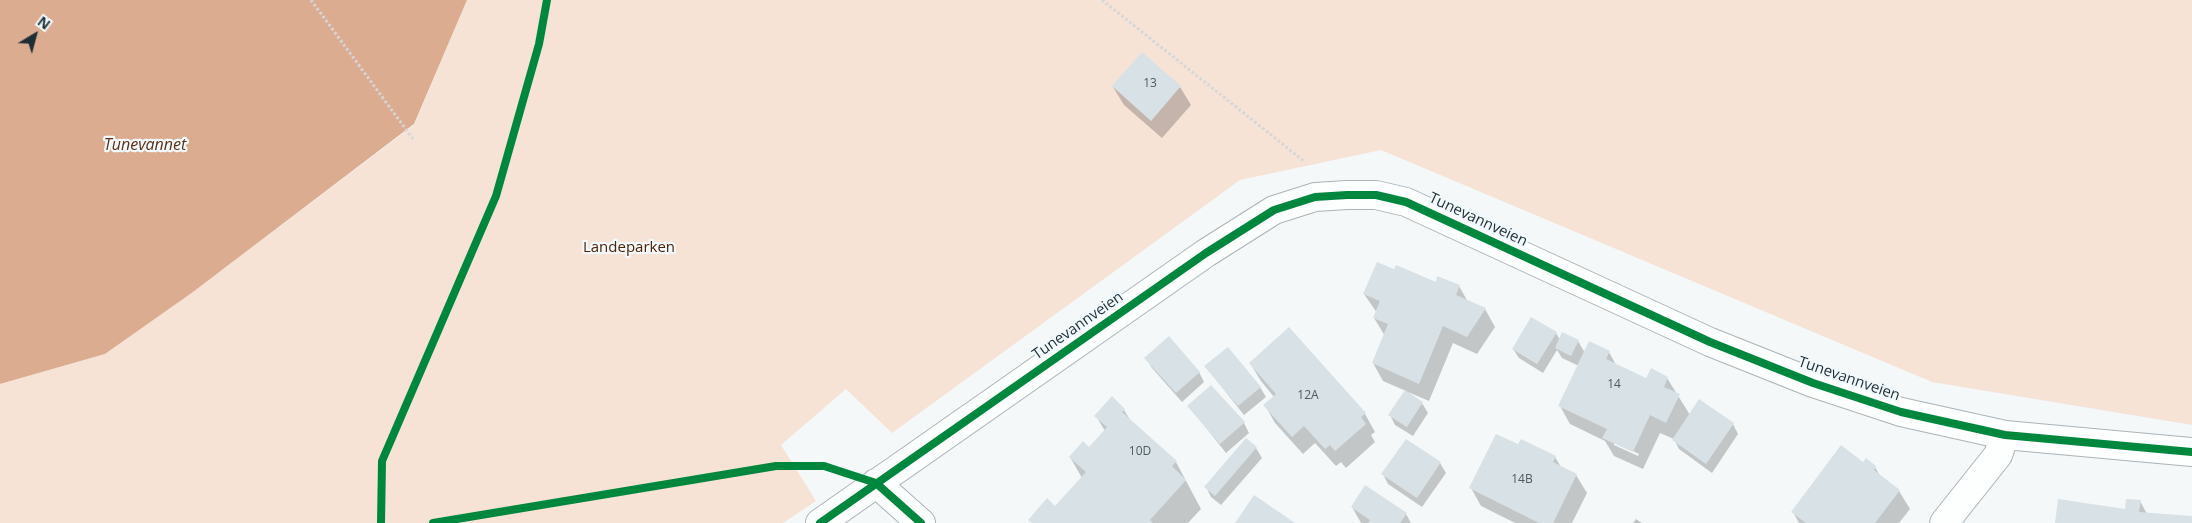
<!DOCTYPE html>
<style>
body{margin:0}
#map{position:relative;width:2192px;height:523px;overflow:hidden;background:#f4f8f9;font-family:"Open Sans",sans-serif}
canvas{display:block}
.north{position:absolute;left:10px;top:10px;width:50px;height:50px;-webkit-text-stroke:4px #f1f9fc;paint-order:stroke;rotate:37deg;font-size:14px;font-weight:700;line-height:20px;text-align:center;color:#1f2e35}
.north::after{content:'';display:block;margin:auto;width:18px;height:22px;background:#1f2e35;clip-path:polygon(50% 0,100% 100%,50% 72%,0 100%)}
</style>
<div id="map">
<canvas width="2192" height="523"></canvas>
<div class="north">N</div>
</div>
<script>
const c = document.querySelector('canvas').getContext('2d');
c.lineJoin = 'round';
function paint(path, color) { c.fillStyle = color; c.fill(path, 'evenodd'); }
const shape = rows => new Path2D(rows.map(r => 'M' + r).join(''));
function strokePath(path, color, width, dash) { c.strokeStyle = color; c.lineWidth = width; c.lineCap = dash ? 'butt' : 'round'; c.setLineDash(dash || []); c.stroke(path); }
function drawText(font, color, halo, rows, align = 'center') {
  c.font = font + ' "Open Sans",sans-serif'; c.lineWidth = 4.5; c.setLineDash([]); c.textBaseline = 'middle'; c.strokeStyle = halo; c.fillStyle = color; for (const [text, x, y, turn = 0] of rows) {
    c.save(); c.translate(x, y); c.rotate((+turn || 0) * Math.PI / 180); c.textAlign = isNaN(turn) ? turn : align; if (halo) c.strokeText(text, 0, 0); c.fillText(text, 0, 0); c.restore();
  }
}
const green = shape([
 [467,0,2192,0,2192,425,1932,382,1381,150,1240,180,892,433,846,389,781,445,816,501,783,523,0,523,0,384,105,354,193,292,414,125]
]);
const water = shape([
 [0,0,467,0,414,124,193,292,105,354,0,384]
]);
const shadow = shape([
 [1142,53,1180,87,1191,105,1162,138,1124,105,1113,87],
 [1436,283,1459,286,1468,302,1485,309,1495,327,1477,354,1453,343,1429,401,1408,392,1422,403,1428,413,1413,436,1395,425,1390,415,1406,391,1383,381,1373,363,1385,336,1374,318,1377,313,1364,294],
 [1556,333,1560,340,1578,341,1585,353,1609,352,1616,365,1647,379,1667,378,1690,415,1733,424,1738,434,1712,473,1679,449,1674,439,1660,433,1643,469,1614,456,1605,441,1570,424,1560,406,1579,366,1562,358,1557,350,1543,373,1519,358,1513,349],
 [1614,442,1639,454,1638,456,1614,445],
 [1146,358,1199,372,1204,382,1182,402,1152,368],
 [1250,363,1365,414,1375,432,1371,435,1375,442,1346,468,1341,462,1336,466,1315,443,1303,454,1275,423,1265,405,1274,397,1261,381],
 [1206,367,1260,387,1266,397,1244,415],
 [1189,406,1244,423,1249,433,1226,453],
 [1124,410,1132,423,1176,462,1201,509,1188,523,1032,523,1030,520,1055,508,1082,478,1070,457,1089,449,1105,431,1096,416],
 [1246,440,1256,448,1262,458,1221,505,1211,497,1206,487],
 [1406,440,1440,463,1446,473,1422,507,1388,484,1383,474],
 [1519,446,1555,457,1561,467,1576,475,1587,493,1572,523,1515,523,1481,506,1471,488],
 [1863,463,1875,467,1880,476,1899,491,1910,509,1899,523,1799,523,1793,512],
 [2140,501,2147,514,2192,518,2192,523,2057,523,2126,510],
 [1352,507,1406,514,1411,523,1361,523],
 [1636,519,1642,523,1633,523]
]);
const building = shape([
 [1142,52,1181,86,1151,121,1112,86],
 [1377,262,1394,269,1396,265,1436,282,1437,276,1460,285,1456,295,1486,308,1467,337,1443,326,1419,384,1372,363,1388,324,1373,318,1380,301,1363,294],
 [1531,317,1557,332,1537,364,1512,349],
 [1289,327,1366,413,1361,417,1366,424,1335,451,1330,445,1325,449,1304,426,1292,437,1263,405,1276,394,1249,363],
 [1562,332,1579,340,1571,356,1555,348],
 [1169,336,1200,372,1176,393,1144,358],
 [1589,341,1610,351,1606,359,1646,378,1651,368,1668,377,1664,387,1680,394,1666,423,1650,415,1633,452,1602,438,1607,429,1558,406],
 [1228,347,1261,387,1238,406,1204,366],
 [1211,385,1245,422,1220,444,1187,406],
 [1405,390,1423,402,1407,427,1388,415],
 [1112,396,1125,409,1122,412,1177,461,1172,466,1186,480,1150,520,1153,523,1032,523,1028,520,1047,498,1055,506,1086,472,1069,457,1083,441,1089,447,1107,427,1094,416],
 [1699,399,1734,423,1706,464,1672,440],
 [1496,434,1518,444,1521,439,1556,456,1553,462,1577,474,1553,523,1539,523,1469,488],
 [1246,438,1257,447,1215,496,1204,487],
 [1406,439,1441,462,1417,498,1381,474],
 [1841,445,1863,462,1866,458,1876,466,1874,470,1900,490,1875,523,1806,523,1791,512],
 [1365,485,1407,513,1400,523,1368,523,1370,520,1351,507],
 [1254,495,1295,523,1235,523],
 [2058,499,2125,509,2126,499,2141,500,2139,512,2192,516,2192,523,2055,523]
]);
const path = shape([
 [311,0,413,139],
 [1102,0,1305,162]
]);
const minor = shape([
 [876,483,921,523],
 [1944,523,1998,455,2005,435]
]);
const tertiary = shape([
 [820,523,1206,253,1274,210,1315,197,1347,195,1376,195,1406,202,1710,342,1813,383,1901,412,2005,435,2192,452]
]);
const cycleway = shape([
 [381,523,382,461,496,196,539,44,547,0],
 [433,523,776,466,824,466,876,483,921,523],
 [820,523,1206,253,1274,210,1315,197,1347,195,1376,195,1406,202,1710,342,1813,383,1901,412,2005,435,2192,452]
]);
const numberNames = [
 ["13",1150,84],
 ["14",1614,385],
 ["12A",1308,396],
 ["10D",1140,452],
 ["14B",1522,480]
];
const streetNames = [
 ["Tunevannveien",1478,220,25],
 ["Tunevannveien",1078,326,-35],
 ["Tunevannveien",1849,379,19]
];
const parkNames = [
 ["Landeparken",629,248]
];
const waterNames = [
 ["Tunevannet",145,145]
];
paint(green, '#f7e2d6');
paint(water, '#dcac91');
paint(shadow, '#0003');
paint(building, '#d8e2e6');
strokePath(minor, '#abb4b8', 30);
strokePath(tertiary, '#abb4b8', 30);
strokePath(path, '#d4d7d8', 3, [2.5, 2.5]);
strokePath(minor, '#fdfefe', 28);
strokePath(tertiary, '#fdfefe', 28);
strokePath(cycleway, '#00873e', 8);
drawText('12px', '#4d5b61', null, numberNames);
drawText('15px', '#1f2e35', '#f1f9fc', streetNames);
drawText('15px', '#502205', '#f1f9fc', parkNames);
drawText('italic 16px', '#5e3014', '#f1f9fc', waterNames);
</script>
